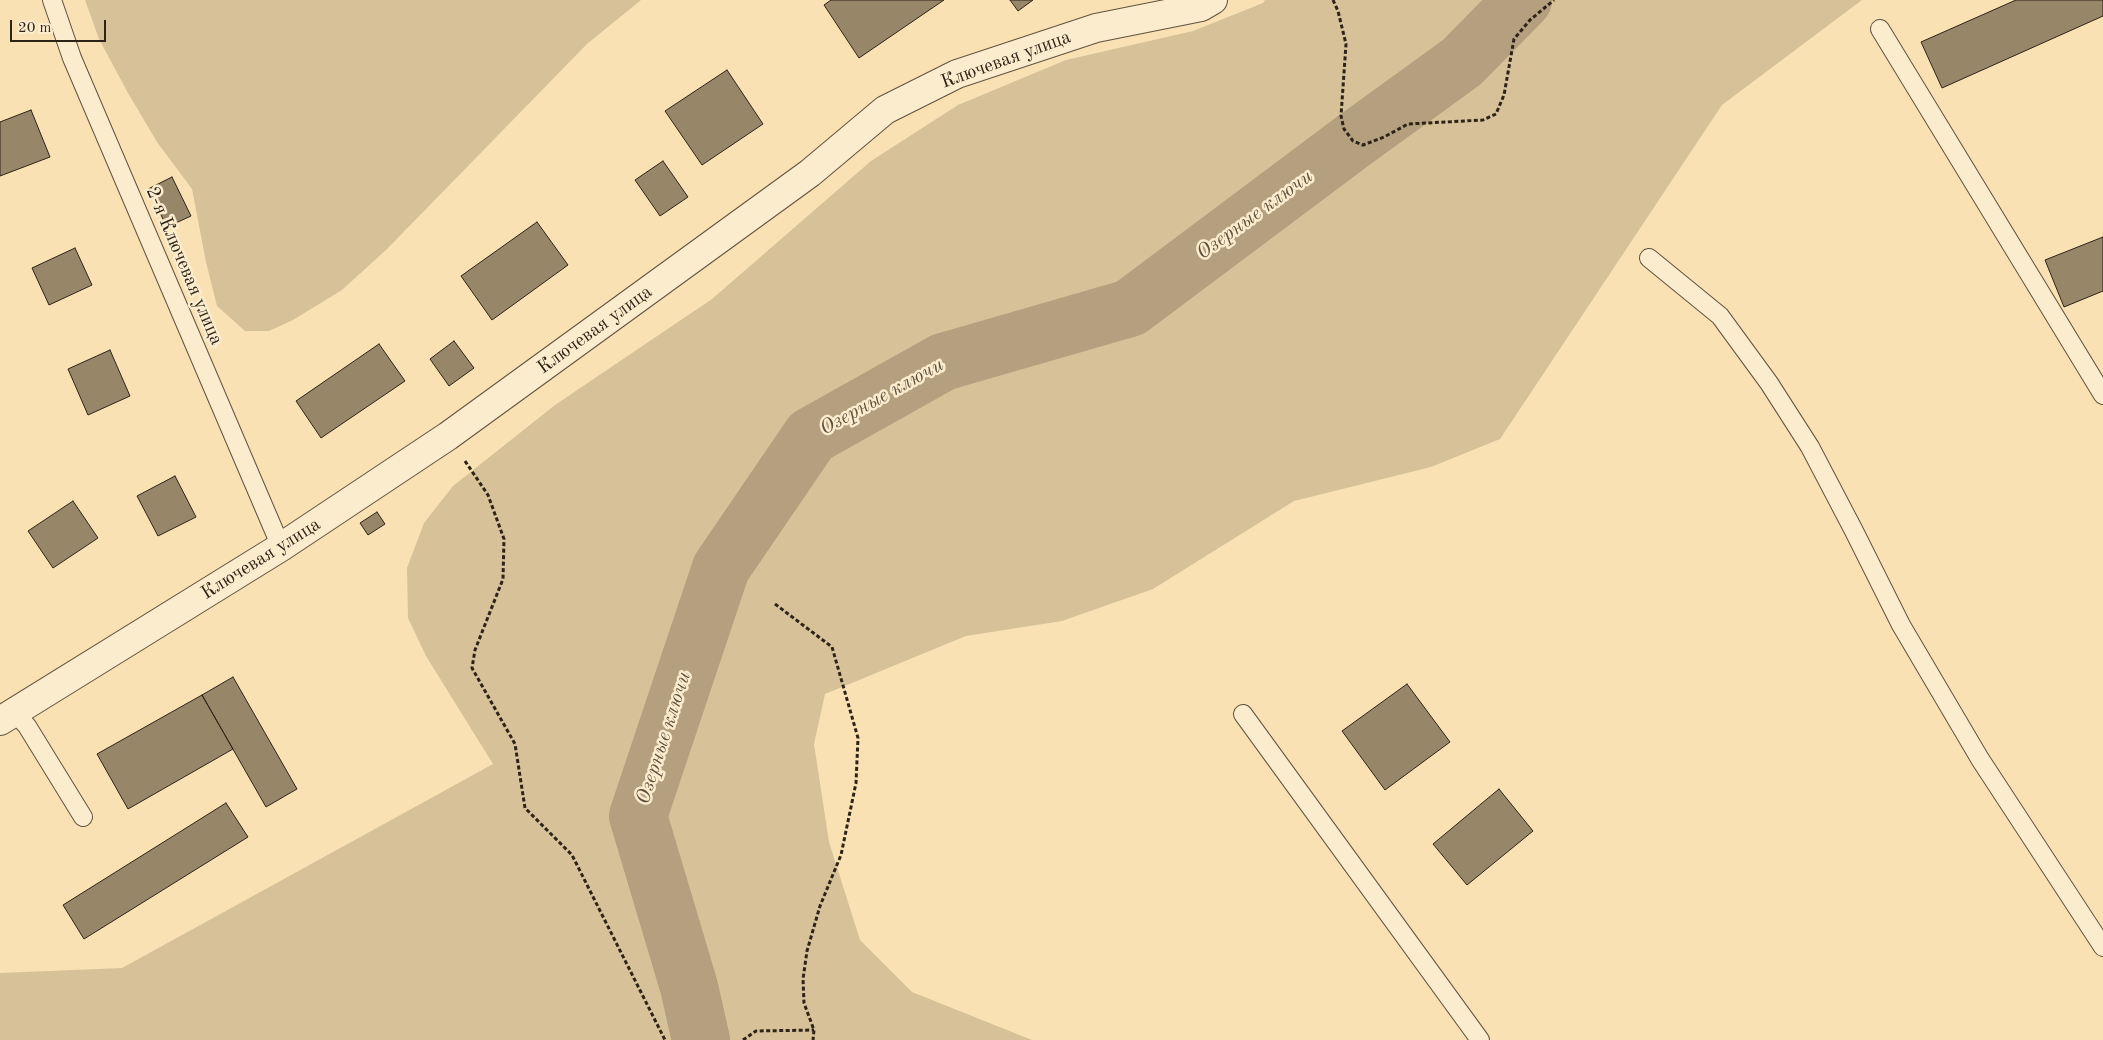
<!DOCTYPE html>
<meta charset="utf-8">
<style>
body{margin:0}
#map{position:relative;width:2103px;height:1040px;overflow:hidden;background:#f9e1b4;font-family:"Old Standard TT",serif}
canvas{display:block}
.scale{position:absolute;left:10px;top:20px;width:96px;height:22px;box-sizing:border-box;border:2px solid #2e2317;border-top:0;padding-left:6px;font-size:15px;line-height:18px;white-space:nowrap;color:#2e2317;-webkit-text-stroke:4px #fbecce;paint-order:stroke}
</style>
<div id="map">
<canvas width="2103" height="1040"></canvas>
<div class="scale">20 m</div>
</div>
<script>
const c = document.querySelector('canvas').getContext('2d');
c.lineJoin = 'round';
function paint(path, color) { c.fillStyle = color; c.fill(path, 'evenodd'); }
const shape = rows => new Path2D(rows.map(r => 'M' + r).join(''));
function strokePath(path, color, width, dash) { c.strokeStyle = color; c.lineWidth = width; c.lineCap = dash ? 'butt' : 'round'; c.setLineDash(dash || []); c.stroke(path); }
function drawText(font, color, halo, rows, align = 'center') {
  c.font = font + ' "Old Standard TT",serif'; c.lineWidth = 5; c.setLineDash([]); c.textBaseline = 'middle'; c.strokeStyle = halo; c.fillStyle = color; for (const [text, x, y, turn = 0] of rows) {
    c.save(); c.translate(x, y); c.rotate((+turn || 0) * Math.PI / 180); c.textAlign = isNaN(turn) ? turn : align; if (halo) c.strokeText(text, 0, 0); c.fillText(text, 0, 0); c.restore();
  }
}
const green = shape([
 [85,0,641,0,587,44,387,249,342,290,293,320,269,331,245,331,217,306,206,262,192,189,157,142,128,93,99,39],
 [1265,0,1862,0,1722,105,1500,439,1431,467,1294,501,1153,589,1062,621,966,636,825,694,814,744,829,842,860,940,912,992,1032,1040,0,1040,0,973,122,968,493,764,426,656,408,618,407,568,424,523,453,486,555,405,712,299,871,161,958,105,1066,60,1193,31,1263,3]
]);
const river = shape([
 [701,1040,689,987,638,816,721,568,811,436,943,362,1130,308,1353,141,1462,62,1523,0]
]);
const building = shape([
 [831,0,944,0,859,58,824,5,831,0],
 [1010,0,1033,0,1018,11,1010,0],
 [2016,0,2103,0,2103,16,1942,88,1921,42,2016,0],
 [727,70,763,124,702,165,665,111,727,70],
 [31,110,50,157,0,176,0,122,31,110],
 [663,161,688,197,660,216,635,180,663,161],
 [172,177,191,216,167,227,148,189,172,177],
 [537,222,568,265,492,320,461,276,537,222],
 [2103,237,2103,291,2064,307,2045,260,2103,237],
 [75,248,92,285,49,305,32,268,75,248],
 [454,341,474,368,449,386,430,359,454,341],
 [379,344,405,381,321,438,296,401,379,344],
 [110,350,130,396,88,415,68,369,110,350],
 [175,476,196,517,158,536,137,496,175,476],
 [73,501,98,538,53,568,28,531,73,501],
 [377,512,385,524,368,535,360,523,377,512],
 [233,677,297,789,266,807,202,695,233,677],
 [1407,684,1450,742,1385,790,1342,731,1407,684],
 [202,695,233,749,128,809,97,754,202,695],
 [1499,789,1533,831,1467,885,1433,844,1499,789],
 [226,803,248,837,84,939,63,905,226,803]
]);
const path = shape([
 [1333,0,1338,11,1346,44,1341,116,1344,129,1353,141,1363,145,1384,137,1408,124,1483,120,1496,114,1504,95,1514,39,1530,20,1554,0],
 [465,461,488,495,504,539,503,579,475,650,472,668,515,744,525,808,572,855,665,1040],
 [775,604,832,647,858,738,856,783,841,855,820,906,807,951,803,979,804,1003,814,1030,813,1040],
 [743,1040,756,1031,814,1030]
]);
const lane = shape([
 [52,0,72,58,281,547],
 [1880,29,2103,395],
 [1649,258,1720,316,1769,383,1810,447,1854,531,1901,625,1980,759,2103,947],
 [14,712,27,726,83,817],
 [1243,714,1480,1040]
]);
const street = shape([
 [0,721,281,547,448,436,810,173,885,110,957,74,1096,28,1201,7,1213,0]
]);
const streetNames = [
 ["Ключевая улица",1006,60,-20],
 ["2-я Ключевая улица",184,266,67],
 ["Ключевая улица",595,330,-36],
 ["Ключевая улица",261,559,-32]
];
const waterNames = [
 ["Озерные ключи",1255,215,-36],
 ["Озерные ключи",882,397,-29],
 ["Озерные ключи",664,738,-72]
];
paint(green, '#d6c199');
strokePath(river, '#b4a07f', 58);
paint(building, '#988669');
strokePath(building, '#2e2317', 1);
strokePath(lane, '#61523e', 20);
strokePath(street, '#61523e', 30);
strokePath(path, '#2e2317', 3, [4, 2.5]);
strokePath(lane, '#fbecce', 18);
strokePath(street, '#fbecce', 28);
drawText('19px', '#2e2317', '#fbecce', streetNames);
drawText('italic 20px', '#5d4f3b', '#fbecce', waterNames);
</script>
